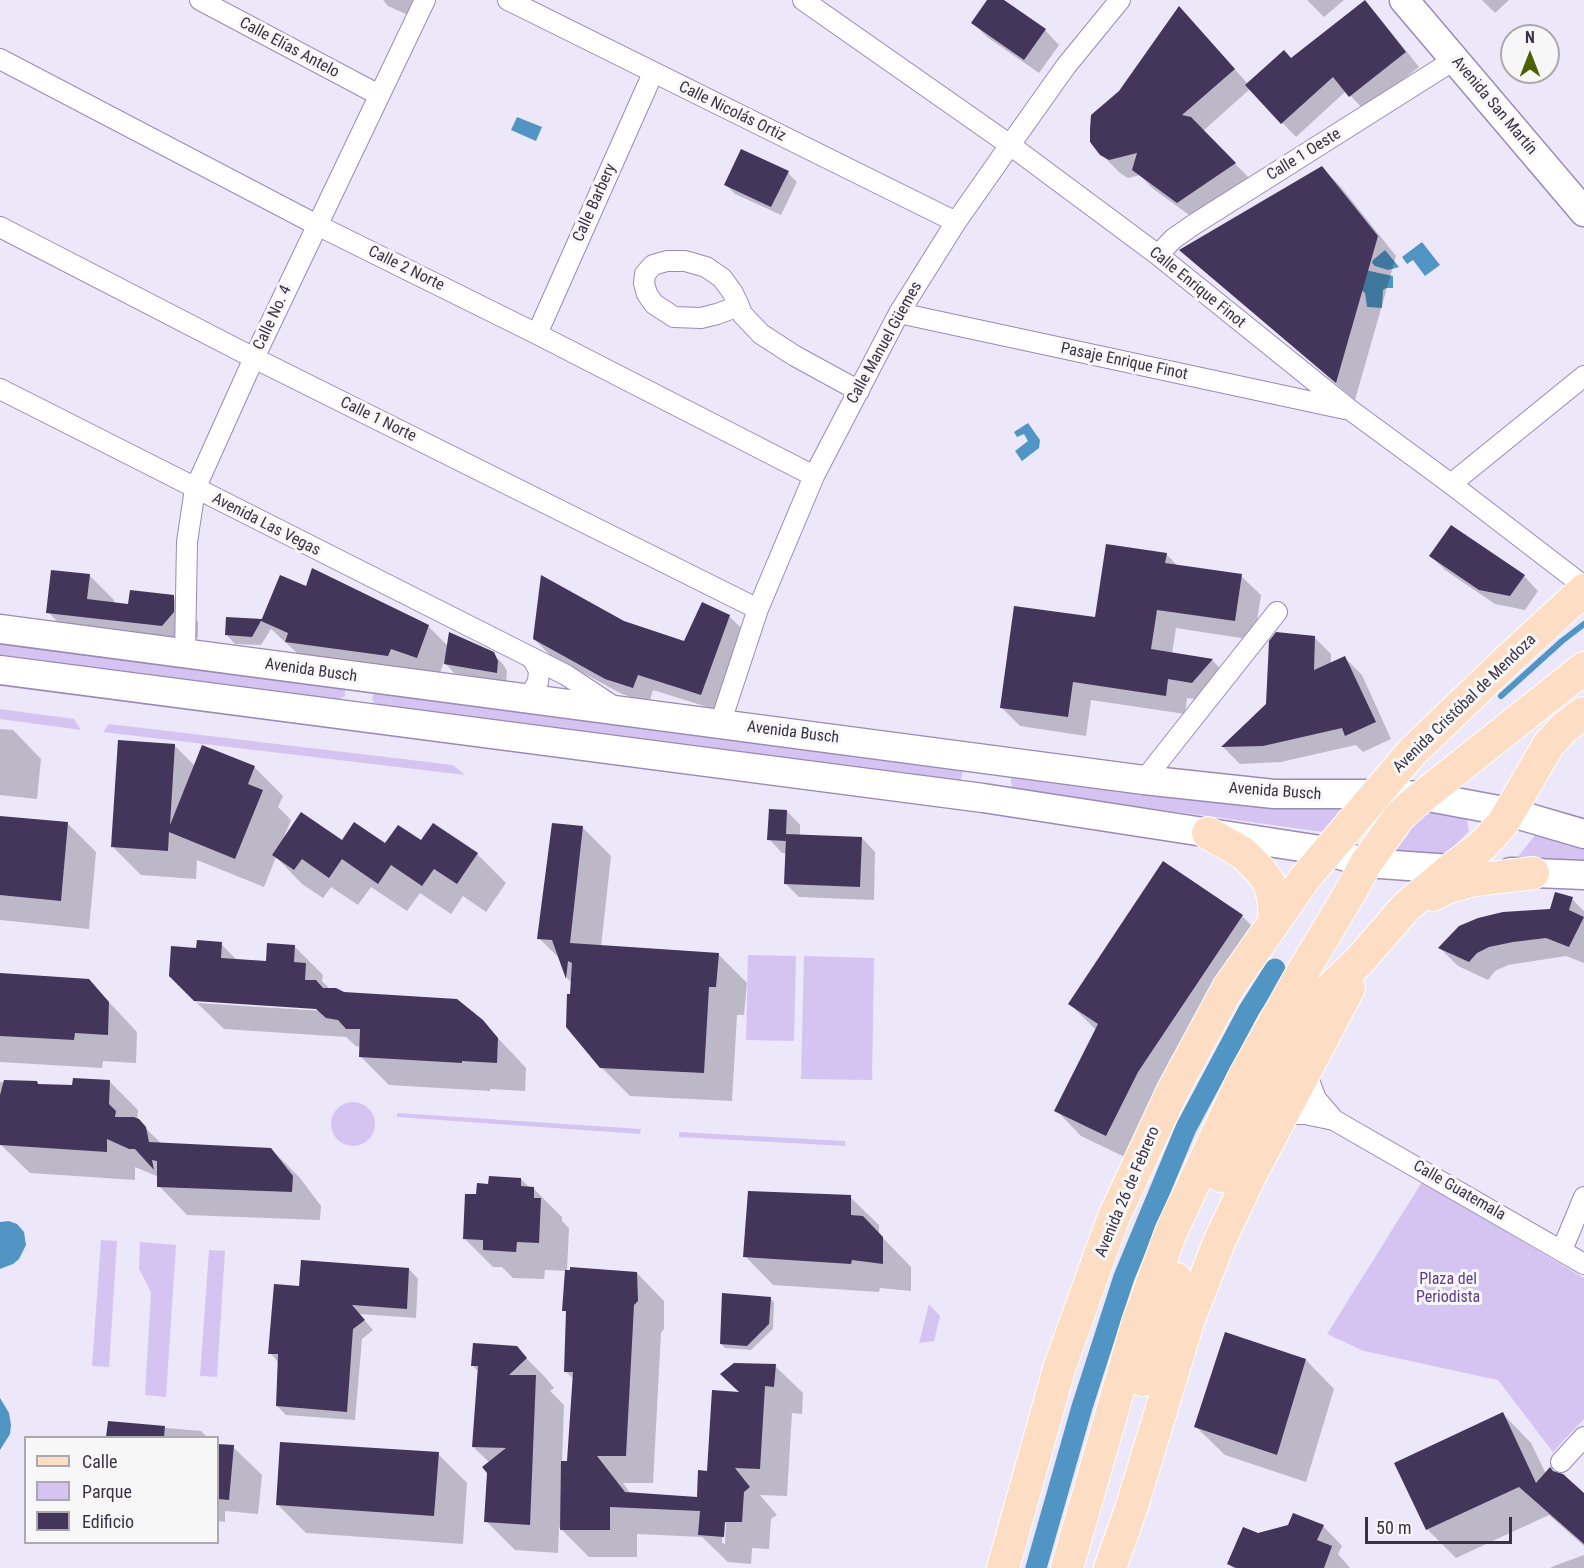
<!DOCTYPE html>
<meta charset="utf-8">
<style>
body{margin:0}
#map{position:relative;width:1584px;height:1568px;overflow:hidden;background:#ede7fa;font-family:"Roboto Condensed",sans-serif}
canvas{display:block}
.legend{position:absolute;left:24px;top:1436px;width:195px;height:108px;box-sizing:border-box;background:#f7f7f7;border:2px solid #aba8af;margin:0;padding:8px 10px;list-style:none;font-size:18px;color:#383244}
.legend li{display:flex;align-items:center;gap:12px;height:30px}
.legend b{width:30px;border:2px solid #aba8af}
.north{position:absolute;left:1500px;top:24px;width:60px;height:60px;box-sizing:border-box;background:#f7f7f7;border:2px solid #aba8af;border-radius:50%;rotate:0deg;font-size:16px;font-weight:700;line-height:24px;text-align:center;color:#383244}
.north::after{content:'';display:block;margin:auto;width:21px;height:27px;background:#4e6004;clip-path:polygon(50% 0,100% 100%,50% 72%,0 100%)}
.scale{position:absolute;left:1365px;top:1517px;width:147px;height:27px;box-sizing:border-box;border:3px solid #383244;border-top:0;padding-left:8px;font-size:18px;line-height:21px;white-space:nowrap;color:#383244;-webkit-text-stroke:4px #f7f7f7;paint-order:stroke}
</style>
<div id="map">
<canvas width="1584" height="1568"></canvas>
<ul class="legend">
<li><b style="height:8px;background:#fddec4"></b>Calle</li>
<li><b style="height:16px;background:#d5c4f2"></b>Parque</li>
<li><b style="height:16px;background:#44355b"></b>Edificio</li>
</ul>
<div class="north">N</div>
<div class="scale">50 m</div>
</div>
<script>
const c = document.querySelector('canvas').getContext('2d');
c.lineJoin = 'round';
function paint(path, color) { c.fillStyle = color; c.fill(path, 'evenodd'); }
const shape = rows => new Path2D(rows.map(r => 'M' + r).join(''));
function strokePath(path, color, width, dash) { c.strokeStyle = color; c.lineWidth = width; c.lineCap = dash ? 'butt' : 'round'; c.setLineDash(dash || []); c.stroke(path); }
function drawText(font, color, halo, rows, align = 'center') {
  c.font = font + ' "Roboto Condensed",sans-serif'; c.lineWidth = 6; c.setLineDash([]); c.textBaseline = 'middle'; c.strokeStyle = halo; c.fillStyle = color; for (const [text, x, y, turn = 0] of rows) {
    c.save(); c.translate(x, y); c.rotate((+turn || 0) * Math.PI / 180); c.textAlign = isNaN(turn) ? turn : align; if (halo) c.strokeText(text, 0, 0); c.fillText(text, 0, 0); c.restore();
  }
}
const green = shape([
 [0,639,339,684,345,689,345,696,338,700,0,655],
 [374,692,963,770,961,780,944,780,377,705,372,700],
 [0,709,74,719,81,730,0,719],
 [109,724,453,765,465,775,103,732],
 [1019,775,1273,806,1341,809,1323,832,1012,789,1011,778],
 [1420,810,1466,815,1469,831,1446,855,1399,853,1393,847],
 [1536,834,1584,849,1584,860,1517,858],
 [748,955,796,956,794,1041,746,1040],
 [804,956,874,958,872,1080,801,1079],
 '331 1124a22 22 0 1 1 44 0a22 22 0 1 1-44 0Z',
 [397,1113,641,1129,640,1134,397,1117],
 [679,1132,845,1141,845,1146,679,1137],
 [1422,1182,1584,1278,1584,1419,1553,1452,1498,1380,1364,1351,1327,1334],
 [101,1240,117,1241,109,1367,92,1366],
 [140,1242,176,1245,166,1397,145,1395,151,1292,139,1269],
 [209,1250,225,1251,217,1377,200,1376],
 [929,1304,940,1316,934,1341,919,1343]
]);
const water = shape([
 [517,117,542,127,536,141,511,130],
 [1422,242,1440,265,1425,276,1413,260,1407,264,1402,257],
 [1385,250,1399,267,1388,270,1375,266,1372,263,1373,260],
 [1365,270,1393,276,1393,288,1386,288,1383,290,1382,308,1367,307,1365,293,1358,287],
 [1028,423,1040,440,1039,448,1022,461,1015,451,1028,441,1024,434,1017,437,1014,432],
 [9,1221,17,1224,24,1232,26,1245,19,1259,13,1264,0,1269,0,1222],
 [0,1398,9,1413,11,1425,10,1434,0,1450]
]);
const shadow = shape([
 [383,0,417,0,410,16,388,6],
 [989,0,1002,0,1045,30,1059,45,1039,73,987,37,973,23],
 [1307,0,1344,0,1324,17],
 [1482,0,1509,0,1495,13],
 [1365,2,1379,17,1419,67,1364,110,1346,91,1296,137,1250,89,1203,131,1253,182,1196,220,1152,188,1140,175,1128,178,1120,173,1101,154,1120,92,1180,8,1248,84,1291,60],
 [1322,168,1341,187,1396,256,1355,400,1201,268],
 [788,173,797,182,781,215,735,194,725,184],
 [1166,554,1178,566,1241,576,1261,595,1254,640,1176,628,1172,654,1212,660,1231,679,1212,701,1187,698,1185,714,1091,700,1086,736,1020,726,1001,707],
 [1431,556,1524,576,1538,591,1525,610,1495,604,1445,570],
 [89,575,114,600,114,604,129,606,173,597,198,622,198,637,187,650,73,637,48,612],
 [307,588,428,626,448,646,493,654,503,664,507,671,506,682,454,673,444,662,438,678,308,663,271,629,261,645,235,644,226,634,227,618,263,620],
 [729,616,745,632,717,710,653,690,649,703,622,694,550,655,534,639,623,622,685,643],
 [1314,637,1331,654,1331,664,1345,658,1362,675,1391,739,1363,752,1356,745,1281,762,1240,764,1223,747,1267,704],
 [0,729,13,730,41,759,37,799,0,795],
 [174,745,195,766,203,747,255,768,283,796,278,807,291,820,284,837,386,845,421,842,477,854,506,883,486,912,463,896,451,914,420,893,407,911,371,887,358,905,331,887,323,898,302,884,276,857,264,887,197,860,196,879,141,875,113,847],
 [787,811,800,825,800,836,862,838,875,852,874,900,799,897,786,884,787,853,782,853,769,839],
 [0,817,68,824,96,852,89,929,0,920],
 [583,828,611,856,601,947,718,954,747,983,744,1015,737,1015,732,1101,630,1096,601,1067,571,996,572,983,567,978,561,960,539,938],
 [1572,899,1584,911,1584,963,1566,956,1508,965,1495,971,1488,980,1458,966,1440,948,1551,910],
 [1242,916,1267,941,1131,1160,1081,1136,1056,1110,1096,1030,1070,1004],
 [221,944,238,961,268,962,294,946,323,975,322,981,331,990,482,1021,526,1068,525,1091,490,1089,490,1091,389,1085,360,1056,361,1047,356,1046,346,1037,224,1029,197,1003,324,1011,324,1008,197,999,197,1002,170,975,198,949],
 [0,974,89,981,137,1032,136,1063,103,1061,102,1068,0,1062],
 [109,1081,138,1110,137,1120,162,1144,271,1149,300,1178,321,1206,320,1220,187,1215,159,1186,159,1177,135,1167,135,1180,30,1173,1,1145,0,1082,37,1082,40,1086,73,1087],
 [521,1179,530,1188,534,1189,562,1217,562,1221,569,1228,567,1271,637,1273,664,1301,664,1329,661,1333,653,1483,623,1483,631,1494,698,1498,742,1393,775,1366,803,1393,802,1414,792,1413,787,1496,760,1495,777,1515,771,1519,769,1549,752,1548,751,1564,728,1562,702,1537,637,1534,637,1557,589,1557,559,1527,558,1553,515,1550,486,1521,490,1463,473,1447,479,1372,472,1365,516,1348,545,1377,554,1388,550,1391,564,1405,562,1463,568,1463,574,1379,565,1371,568,1314,564,1310,567,1271,545,1270,544,1279,513,1278,502,1267,493,1267,464,1238,478,1196,490,1185],
 [723,1523,726,1523,725,1544,722,1543],
 [850,1197,879,1225,879,1234,911,1267,911,1291,880,1288,879,1292,773,1285,745,1256],
 [409,1269,418,1279,416,1318,359,1314,373,1330,362,1339,355,1420,286,1415,277,1406,279,1363,270,1353,300,1287],
 [770,1298,774,1302,773,1329,751,1350,725,1348,721,1344],
 [1306,1360,1334,1389,1306,1482,1225,1455,1196,1427],
 [1503,1414,1531,1443,1546,1474,1584,1495,1584,1546,1549,1515,1456,1558,1427,1529],
 [109,1423,201,1431,208,1438,108,1438],
 [218,1445,233,1447,262,1475,258,1514,225,1511,225,1522,218,1521],
 [438,1454,467,1483,463,1544,306,1533,278,1505],
 [1289,1526,1323,1526,1342,1546,1338,1554,1350,1568,1233,1568,1229,1564,1258,1535],
 [1584,1555,1584,1568,1550,1568,1554,1566]
]);
const stream = shape([
 [1501,696,1562,641,1584,624]
]);
const canal = shape([
 [1036,1568,1082,1407,1124,1277,1186,1128,1249,1010,1275,969]
]);
const building = shape([
 [987,0,1004,0,1046,29,1024,60,971,23],
 [1365,0,1406,52,1349,97,1333,77,1281,124,1245,85,1284,50,1291,58],
 [1179,6,1235,69,1182,115,1191,117,1236,163,1177,203,1132,170,1137,153,1109,160,1100,155,1090,142,1090,129,1091,115,1119,91],
 [741,149,789,171,771,207,724,185],
 [1322,166,1378,236,1336,383,1179,250],
 [1451,525,1525,575,1510,596,1479,590,1429,556],
 [1106,544,1167,553,1165,563,1242,574,1235,621,1157,610,1151,649,1213,659,1192,683,1168,679,1166,696,1073,682,1068,717,1000,708,1014,606,1095,617],
 [312,568,429,625,417,658,391,649,388,656,285,642,288,633,261,621,280,575,306,586],
 [51,570,90,574,87,599,128,604,130,590,174,595,174,612,162,626,46,613],
 [541,575,624,621,684,641,702,602,730,615,701,695,638,675,633,688,605,679,533,639],
 [226,617,262,619,252,637,225,635],
 [449,632,494,652,498,661,497,673,444,664],
 [1276,632,1315,636,1314,670,1345,656,1376,722,1345,736,1342,728,1263,746,1221,747,1266,704,1269,641],
 [118,740,175,744,170,825,202,745,255,766,248,784,263,790,235,859,169,832,168,851,111,847],
 [769,809,787,810,786,834,862,837,860,887,784,884,786,837,786,841,767,840],
 [301,812,342,840,354,822,385,843,398,825,421,840,433,823,478,853,457,884,434,869,422,886,391,865,378,884,342,859,329,878,302,859,294,870,272,855],
 [0,816,68,822,61,901,0,895],
 [552,823,583,826,570,943,719,953,716,987,709,987,704,1073,600,1068,566,1027,567,994,570,994,572,963,568,961,566,979,552,940,537,939],
 [1163,861,1243,915,1138,1072,1106,1136,1054,1111,1098,1024,1068,1004],
 [1555,892,1573,897,1569,910,1584,917,1569,947,1546,938,1513,942,1489,947,1477,953,1469,962,1438,948,1459,926,1478,918,1503,912,1550,909],
 [197,940,222,942,221,958,266,961,267,943,295,945,294,962,306,963,305,980,316,980,323,988,336,988,344,992,457,999,483,1020,498,1038,497,1063,462,1061,462,1063,359,1057,360,1029,346,1029,338,1020,326,1018,316,1009,194,1001,169,976,171,946,196,948],
 [0,973,89,979,109,1002,108,1035,75,1033,74,1040,0,1036],
 [73,1078,110,1080,109,1104,116,1111,115,1117,134,1117,139,1119,146,1127,149,1142,271,1148,293,1176,292,1192,157,1187,157,1161,152,1160,154,1170,135,1149,129,1149,107,1139,107,1152,0,1145,0,1095,4,1080,37,1081,38,1084,72,1085],
 [489,1176,521,1178,521,1186,534,1187,534,1198,541,1198,539,1243,517,1242,516,1252,483,1250,483,1240,463,1239,465,1194,476,1194,477,1183,488,1184],
 [748,1191,851,1195,851,1215,863,1216,883,1237,883,1264,852,1260,851,1264,743,1257],
 [301,1260,409,1268,407,1309,352,1305,365,1320,353,1329,347,1412,276,1406,278,1354,268,1354,274,1284,299,1286],
 [570,1267,637,1272,638,1301,634,1305,626,1456,597,1456,625,1492,697,1497,698,1470,707,1471,712,1390,739,1392,720,1374,734,1363,776,1364,774,1387,765,1386,760,1469,735,1468,750,1487,744,1492,742,1522,725,1522,724,1537,698,1535,700,1511,610,1507,610,1530,560,1530,561,1461,567,1461,573,1372,564,1372,566,1311,562,1311,565,1270,570,1270],
 [722,1293,771,1297,769,1324,747,1346,720,1344],
 [1225,1332,1306,1359,1277,1455,1194,1427],
 [473,1343,517,1346,527,1358,509,1375,536,1375,530,1525,484,1522,487,1473,482,1467,506,1448,472,1447,478,1366,471,1366],
 [1503,1412,1536,1483,1550,1467,1553,1471,1563,1474,1584,1493,1584,1544,1519,1487,1426,1530,1394,1463],
 [108,1421,165,1426,164,1437,106,1437],
 [280,1442,439,1452,434,1516,276,1505],
 [218,1444,234,1445,229,1500,218,1499],
 [1293,1513,1324,1525,1317,1540,1332,1546,1324,1568,1236,1568,1227,1564,1243,1527,1258,1533,1288,1525]
]);
const minor = shape([
 [200,0,379,95],
 [508,0,956,222],
 [803,0,1010,145,1158,255,1349,409,1451,484,1584,586],
 [0,59,317,225,537,334,814,476],
 [0,227,254,358,758,609],
 [1158,255,1173,239,1193,225,1454,60],
 [739,306,717,314,701,318,674,317,654,304,647,294,644,283,645,274,653,265,667,261,685,261,706,267,722,278,733,293,739,306,742,314,761,334,795,356,859,391],
 [899,313,1345,409],
 [537,334,653,73],
 [0,389,566,675,616,708],
 [1451,484,1584,376],
 [185,653,187,542,195,489,254,358,425,0],
 [523,699,532,692,538,682,539,670,533,660],
 [720,724,758,609,814,476,899,313,956,222,1010,145,1066,66,1120,0],
 [1144,780,1277,612],
 [1305,1070,1316,1099,1334,1120],
 [1282,1114,1305,1114,1334,1120,1584,1264],
 [1562,1250,1584,1197],
 [1561,1462,1584,1437]
]);
const secondary = shape([
 [1404,0,1584,212],
 [0,629,1144,780,1274,794,1376,794,1423,796,1509,812,1584,834],
 [0,670,983,798,1327,851,1366,863,1465,870],
 [1511,872,1584,875]
]);
const primary = shape([
 [1208,833,1243,853,1260,870,1269,883,1273,897,1275,919],
 [1433,895,1448,887,1475,880,1533,873],
 [1221,1176,1267,1081,1326,993,1361,959,1407,906,1450,870,1482,846,1503,823,1549,744,1565,727,1584,713],
 [1143,1380,1176,1279],
 [1003,1568,1060,1366,1113,1219,1173,1090,1228,988,1305,878,1412,752,1510,658,1584,590],
 [1067,1568,1138,1322,1171,1232,1244,1077,1302,973,1354,886,1366,863,1399,817,1413,804,1584,668],
 [1110,1568,1132,1506,1188,1322,1220,1240,1250,1176,1349,988]
]);
const streetNames = [
 ["Calle Elías Antelo",289,48,28],
 ["Avenida San Martín",1494,106,50],
 ["Calle Nicolás Ortiz",732,112,26],
 ["Calle 1 Oeste",1304,155,-32],
 ["Calle Barbery",595,203,-66],
 ["Calle 2 Norte",406,269,26],
 ["Calle Enrique Finot",1197,288,39],
 ["Calle No. 4",273,318,-65],
 ["Calle Manuel Güemes",885,343,-61],
 ["Pasaje Enrique Finot",1124,362,12],
 ["Calle 1 Norte",378,420,26],
 ["Avenida Las Vegas",266,525,27],
 ["Avenida Busch",311,671,8],
 ["Avenida Cristóbal de Mendoza",1465,704,-44],
 ["Avenida Busch",793,733,7],
 ["Avenida Busch",1275,792,4],
 ["Calle Guatemala",1459,1191,30],
 ["Avenida 26 de Febrero",1128,1192,-67]
];
const parkNames = [
 ["Plaza del",1448,1280],
 ["Periodista",1448,1298]
];
paint(green, '#d5c4f2');
paint(water, '#5195c5');
paint(shadow, '#0003');
strokePath(stream, '#5195c5', 6);
strokePath(canal, '#5195c5', 21);
paint(building, '#44355b');
strokePath(minor, '#9a8ab6', 22);
strokePath(secondary, '#9a8ab6', 31);
strokePath(primary, '#fff', 34);
strokePath(minor, '#fff', 20);
strokePath(secondary, '#fff', 28);
strokePath(primary, '#fddec4', 32);
drawText('16px', '#383244', '#f7f7f7', streetNames);
drawText('16px', '#5d3a8a', '#f7f7f7', parkNames);
</script>
